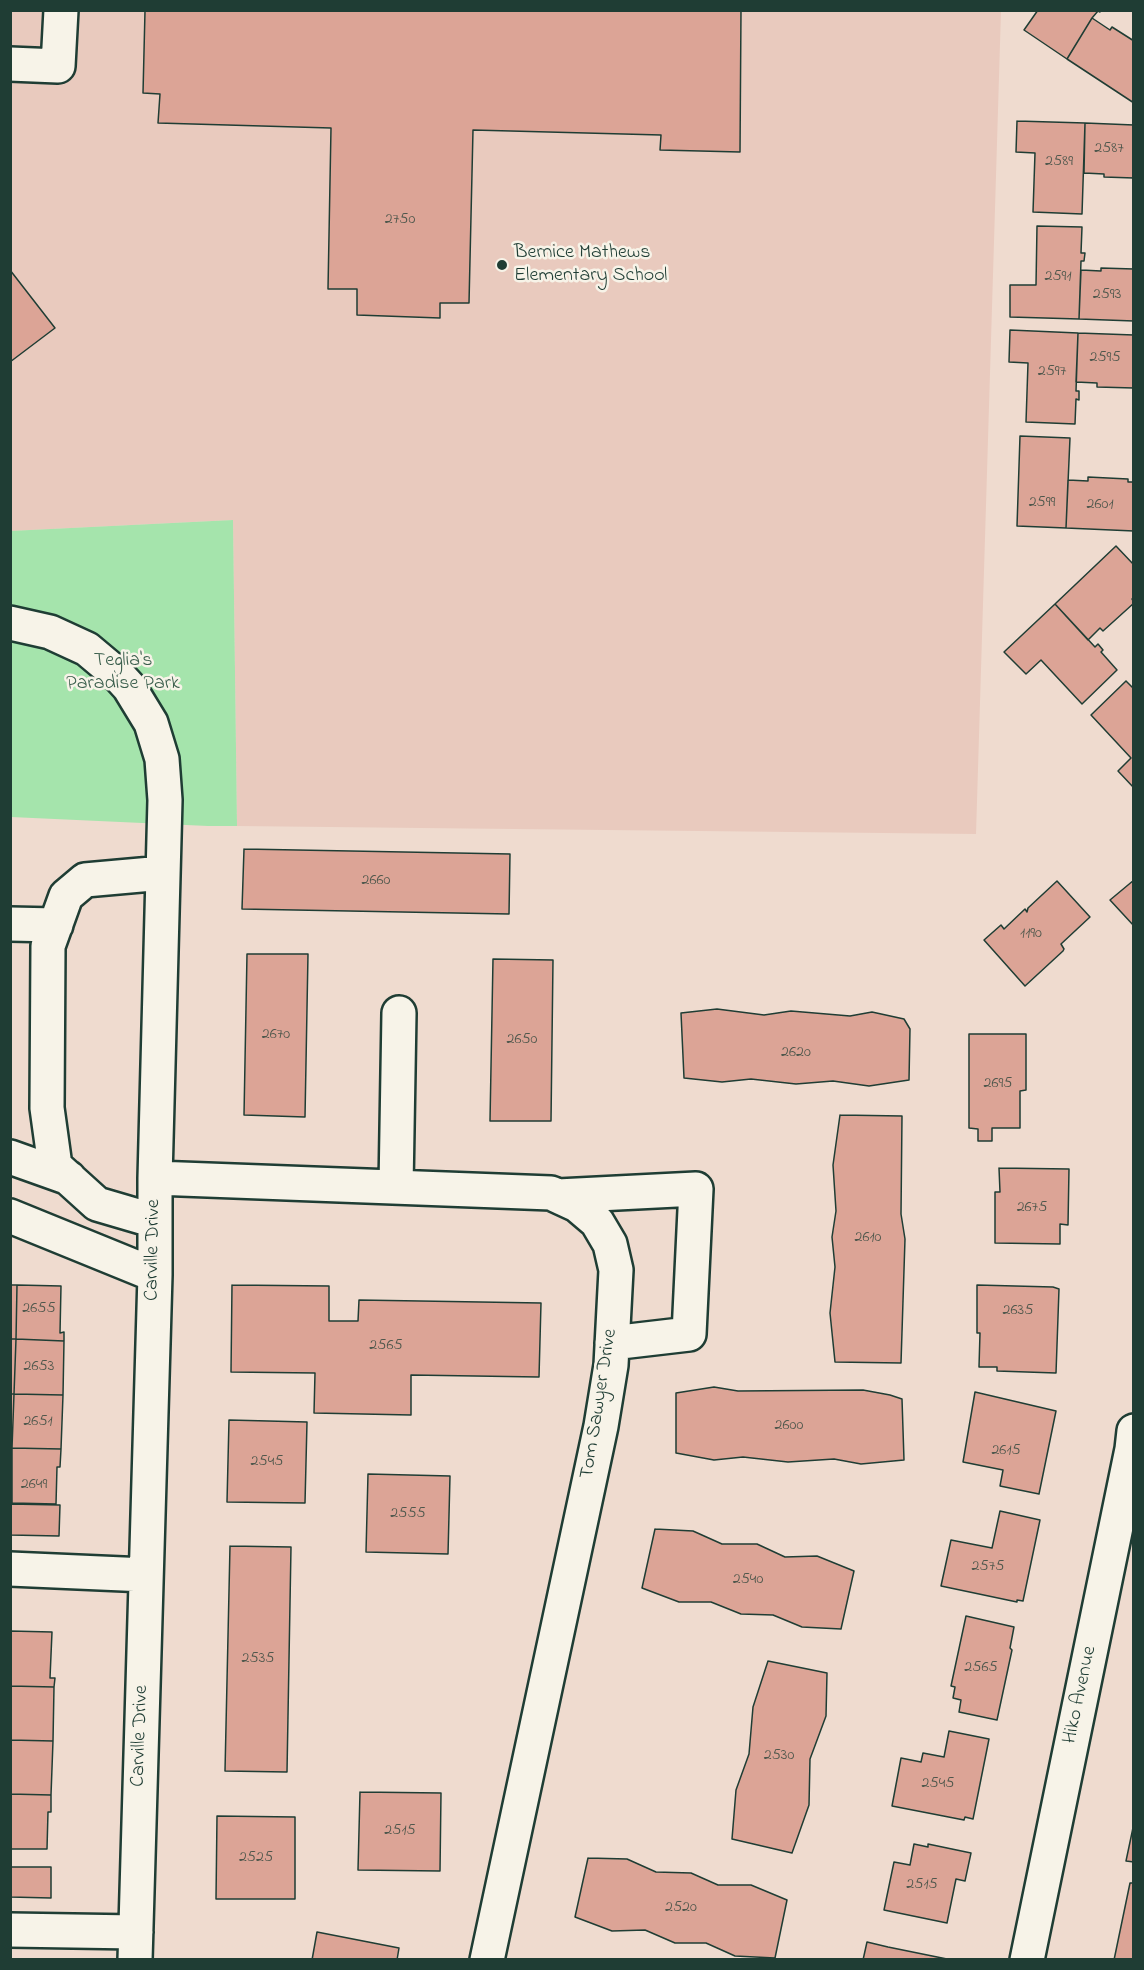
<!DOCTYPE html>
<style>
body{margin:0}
#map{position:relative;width:1144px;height:1970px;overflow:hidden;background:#efdbcf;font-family:"Indie Flower",sans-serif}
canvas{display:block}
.frame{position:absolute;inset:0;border:12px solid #1f3d34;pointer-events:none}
</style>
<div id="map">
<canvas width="1144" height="1970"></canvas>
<div class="frame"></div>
</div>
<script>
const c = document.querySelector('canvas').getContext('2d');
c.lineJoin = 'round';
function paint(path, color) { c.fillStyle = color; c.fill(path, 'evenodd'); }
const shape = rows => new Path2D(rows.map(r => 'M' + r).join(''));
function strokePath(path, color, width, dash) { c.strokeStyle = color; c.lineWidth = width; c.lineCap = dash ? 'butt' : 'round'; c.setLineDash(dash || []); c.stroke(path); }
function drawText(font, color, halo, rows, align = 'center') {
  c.font = font + ' "Indie Flower",sans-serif'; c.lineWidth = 5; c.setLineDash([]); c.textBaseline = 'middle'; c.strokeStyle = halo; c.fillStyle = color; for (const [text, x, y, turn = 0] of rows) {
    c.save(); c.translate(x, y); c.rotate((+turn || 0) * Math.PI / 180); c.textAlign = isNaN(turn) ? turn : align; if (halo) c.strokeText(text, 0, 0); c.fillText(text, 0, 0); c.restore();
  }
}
const built = shape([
 [10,11,1001,11,976,834,237,826,233,520,11,531]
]);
const green = shape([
 [233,520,237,826,208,826,11,817,10,531]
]);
const building = shape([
 [741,10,740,152,660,150,661,135,473,130,469,303,440,303,440,318,357,315,357,289,328,289,331,128,158,123,160,94,143,93,145,11,741,10],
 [1038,10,1101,10,1100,12,1098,11,1092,18,1067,59,1024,30,1038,10],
 [1092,18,1110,30,1112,27,1134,41,1134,103,1067,59,1092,18],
 [1017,121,1085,123,1082,214,1033,212,1035,153,1016,152,1017,121],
 [1085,123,1134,125,1134,178,1104,177,1104,174,1084,173,1085,123],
 [1037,226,1082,227,1081,253,1085,253,1084,261,1081,261,1079,319,1010,317,1010,285,1036,285,1037,226],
 [1101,268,1134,269,1134,321,1079,319,1081,270,1101,271,1101,268],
 [10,270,55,328,10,362,10,270],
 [1010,330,1078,333,1076,391,1079,391,1079,400,1076,399,1075,424,1026,422,1028,363,1009,362,1010,330],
 [1078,333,1134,335,1134,388,1097,387,1097,383,1076,382,1078,333],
 [1020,436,1070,438,1066,528,1017,526,1020,436],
 [1088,477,1128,479,1128,482,1134,482,1134,531,1066,528,1068,480,1088,481,1088,477],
 [1116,546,1134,565,1134,598,1132,599,1134,603,1103,631,1100,628,1088,640,1055,604,1116,546],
 [1055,604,1095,647,1098,644,1103,650,1101,652,1117,670,1082,704,1041,660,1026,674,1004,652,1055,604],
 [1126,681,1134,689,1134,788,1118,771,1131,758,1091,715,1126,681],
 [244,849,510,854,509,914,242,909,244,849],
 [1134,880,1134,926,1110,900,1134,880],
 [1057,881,1090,917,1061,944,1064,949,1063,951,1025,986,984,940,1001,925,1004,929,1025,909,1027,912,1028,908,1057,881],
 [247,954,308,954,305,1117,244,1115,247,954],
 [493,959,553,960,551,1121,490,1121,493,959],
 [717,1009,764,1015,791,1011,850,1016,872,1012,904,1019,910,1029,909,1080,869,1086,833,1081,796,1084,751,1079,722,1082,684,1078,681,1013,717,1009],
 [969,1034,1026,1034,1026,1090,1020,1091,1020,1128,992,1128,992,1141,978,1141,978,1129,969,1128,969,1034],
 [840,1115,902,1116,901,1214,905,1239,901,1363,835,1362,830,1313,835,1267,832,1237,836,1211,833,1165,840,1115],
 [999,1168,1069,1169,1068,1225,1060,1224,1060,1244,995,1243,995,1192,1000,1192,999,1168],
 [10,1285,17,1285,16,1339,10,1339,10,1285],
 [17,1285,61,1286,60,1333,64,1332,64,1341,16,1339,17,1285],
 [232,1285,329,1286,329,1321,358,1321,359,1300,541,1303,539,1377,411,1375,411,1415,314,1413,315,1373,231,1372,232,1285],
 [977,1285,1053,1287,1059,1289,1056,1373,997,1371,997,1367,979,1367,980,1333,977,1333,977,1285],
 [10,1339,16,1339,14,1394,10,1394,10,1339],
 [16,1339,64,1341,63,1395,14,1394,16,1339],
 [714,1387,738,1391,863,1390,890,1395,902,1399,904,1460,861,1464,834,1459,788,1462,743,1457,714,1460,676,1453,676,1393,714,1387],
 [975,1392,1056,1411,1039,1494,1000,1486,1003,1470,963,1462,975,1392],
 [10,1394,14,1394,12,1448,10,1448,10,1394],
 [14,1394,63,1395,61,1449,12,1448,14,1394],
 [229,1420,307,1422,305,1503,227,1502,229,1420],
 [12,1448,61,1449,60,1467,57,1467,56,1504,12,1503,12,1448],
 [368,1474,450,1476,448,1554,366,1552,368,1474],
 [10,1504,60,1505,59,1536,10,1535,10,1504],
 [1000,1511,1040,1520,1023,1601,1017,1600,1017,1602,941,1586,951,1540,992,1548,1000,1511],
 [655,1529,693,1531,722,1544,757,1544,785,1557,817,1556,854,1571,841,1629,802,1627,773,1615,741,1614,711,1602,679,1602,642,1588,655,1529],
 [230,1546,291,1547,287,1772,225,1771,230,1546],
 [966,1616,1014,1627,1010,1648,1012,1650,997,1720,959,1712,961,1700,953,1698,955,1687,951,1686,966,1616],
 [10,1631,52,1632,50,1678,55,1678,54,1687,10,1686,10,1631],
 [768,1661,827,1673,826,1716,810,1759,809,1805,792,1853,732,1839,736,1790,749,1754,753,1707,768,1661],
 [10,1686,54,1687,53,1741,10,1740,10,1686],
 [949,1731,989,1739,973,1819,965,1817,964,1820,892,1806,901,1758,921,1762,923,1753,944,1757,949,1731],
 [10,1740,53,1741,51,1795,10,1794,10,1740],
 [360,1792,441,1793,440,1871,358,1870,360,1792],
 [10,1794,51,1795,51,1812,48,1812,47,1849,10,1849,10,1794],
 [217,1816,295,1817,295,1899,216,1899,217,1816],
 [1134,1823,1134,1862,1126,1861,1134,1823],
 [914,1844,928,1847,928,1844,971,1853,965,1881,956,1879,947,1923,884,1910,894,1862,910,1865,914,1844],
 [588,1858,627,1859,656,1872,691,1873,718,1885,751,1885,787,1900,775,1958,735,1956,706,1943,675,1943,645,1930,612,1931,575,1917,588,1858],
 [10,1867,51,1867,51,1898,10,1897,10,1867],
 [1130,1883,1134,1883,1134,1960,1114,1960,1130,1883],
 [317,1932,399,1948,397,1960,312,1960,317,1932],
 [867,1942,888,1947,947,1959,863,1960,867,1942]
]);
const minor = shape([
 [10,64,58,66,61,10],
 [10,623,50,632,87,649,118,675,129,687,151,723,162,759,165,800,155,1178,155,1275,135,1960],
 [10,924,56,925],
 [10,1157,69,1178],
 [155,1178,551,1193,577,1205,597,1222,610,1244,616,1270,611,1365,601,1426,487,1960],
 [396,1187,399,1013],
 [558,1196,696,1189,689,1334,612,1343],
 [10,1216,155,1275],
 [155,1221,97,1204,55,1166,47,1108,48,946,66,896,85,880,163,873],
 [10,1569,146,1575],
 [10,1930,136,1932],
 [1027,1960,1132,1449,1134,1431]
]);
const markers = [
 [502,265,6,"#1f3d34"]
];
const numberNames = [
 ["2587",1109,149],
 ["2589",1059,162],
 ["2750",400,220],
 ["2591",1058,277],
 ["2593",1107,295],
 ["2595",1105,358],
 ["2597",1052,372],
 ["2599",1042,503],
 ["2601",1100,505],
 ["2660",376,881],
 ["1190",1031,934],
 ["2670",276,1035],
 ["2650",522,1040],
 ["2620",796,1053],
 ["2695",998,1084],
 ["2675",1032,1208],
 ["2610",868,1238],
 ["2655",39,1309],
 ["2635",1018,1311],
 ["2565",386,1346],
 ["2653",39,1367],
 ["2651",38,1422],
 ["2600",789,1426],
 ["2615",1006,1451],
 ["2545",267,1462],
 ["2649",34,1485],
 ["2555",408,1514],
 ["2575",988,1567],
 ["2540",748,1580],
 ["2535",258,1659],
 ["2565",981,1668],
 ["2530",779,1756],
 ["2545",938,1784],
 ["2515",400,1831],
 ["2525",256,1858],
 ["2515",922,1885],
 ["2520",681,1908]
];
const poiNames = [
 ["Bernice Mathews",514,254],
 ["Elementary School",514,277]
];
const parkNames = [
 ["Teglia's",123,662],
 ["Paradise Park",123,685]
];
const streetNames = [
 ["Carville Drive",154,1250,-89],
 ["Tom Sawyer Drive",600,1404,-81],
 ["Hiko Avenue",1081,1695,-78],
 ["Carville Drive",141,1736,-88]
];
paint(built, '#e9cabe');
paint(green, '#a5e4ac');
paint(building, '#dca496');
strokePath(building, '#1f3d34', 1.5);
strokePath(minor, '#1f3d34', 38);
strokePath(minor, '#f7f3e8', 33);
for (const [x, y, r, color] of markers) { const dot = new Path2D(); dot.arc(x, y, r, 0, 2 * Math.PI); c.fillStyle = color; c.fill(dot); strokePath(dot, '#f7f3e8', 2); }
drawText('16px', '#4e574c', null, numberNames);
drawText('20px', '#1f3d34', '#f7f3e8', poiNames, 'left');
drawText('20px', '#3a5e4c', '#f7f3e8', parkNames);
drawText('20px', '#1f3d34', '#f7f3e8', streetNames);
</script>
